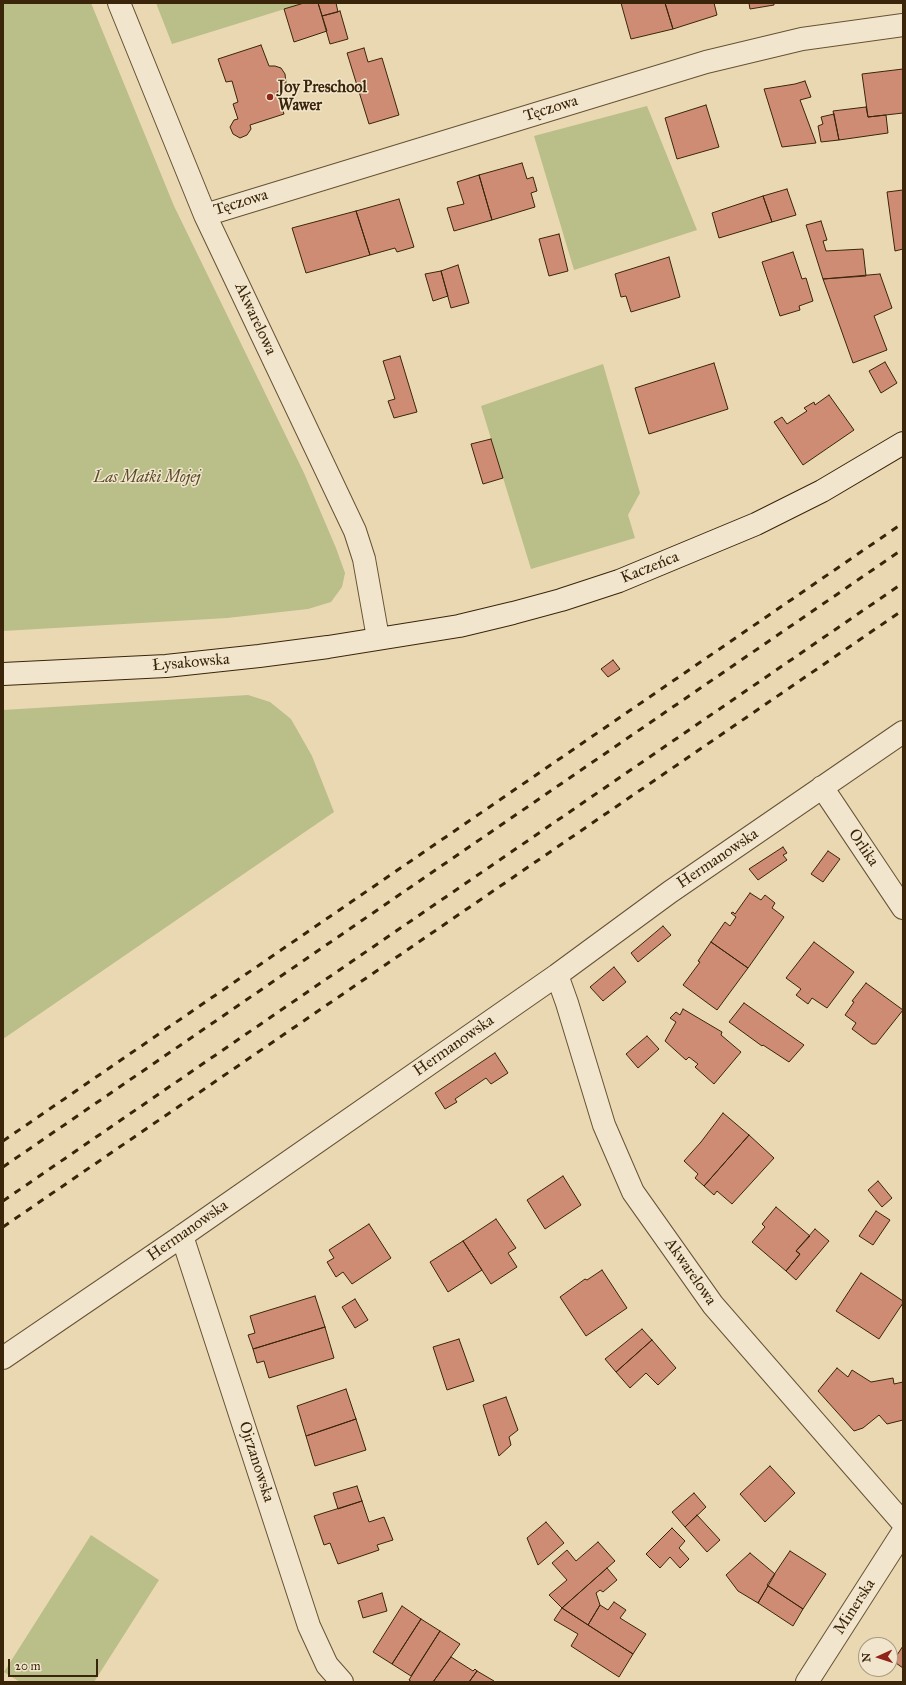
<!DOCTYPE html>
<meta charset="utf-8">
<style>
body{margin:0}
#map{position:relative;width:906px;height:1685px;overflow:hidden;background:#ead8b2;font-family:"IM FELL Great Primer",serif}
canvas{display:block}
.frame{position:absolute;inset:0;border:4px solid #3b250a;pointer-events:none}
.north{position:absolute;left:858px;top:1637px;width:40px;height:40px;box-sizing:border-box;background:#f1e6cd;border:1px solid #a8997f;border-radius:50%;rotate:267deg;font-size:11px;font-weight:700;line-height:16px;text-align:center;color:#3b250a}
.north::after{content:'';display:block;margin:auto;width:14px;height:18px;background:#8f2418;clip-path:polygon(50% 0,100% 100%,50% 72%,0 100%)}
.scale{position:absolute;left:8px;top:1659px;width:90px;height:18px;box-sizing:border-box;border:2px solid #3b250a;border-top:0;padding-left:5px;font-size:12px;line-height:14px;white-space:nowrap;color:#3b250a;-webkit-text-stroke:3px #f1e6cd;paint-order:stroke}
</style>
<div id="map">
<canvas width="906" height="1685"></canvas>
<div class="frame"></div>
<div class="north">N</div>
<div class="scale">20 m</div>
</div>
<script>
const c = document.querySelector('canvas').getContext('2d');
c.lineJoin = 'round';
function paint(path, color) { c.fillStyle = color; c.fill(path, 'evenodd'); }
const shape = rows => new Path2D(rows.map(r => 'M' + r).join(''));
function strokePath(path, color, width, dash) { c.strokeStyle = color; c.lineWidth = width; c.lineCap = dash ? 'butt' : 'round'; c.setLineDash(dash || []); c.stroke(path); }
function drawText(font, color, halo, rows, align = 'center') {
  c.font = font + ' "IM FELL Great Primer",serif'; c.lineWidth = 3; c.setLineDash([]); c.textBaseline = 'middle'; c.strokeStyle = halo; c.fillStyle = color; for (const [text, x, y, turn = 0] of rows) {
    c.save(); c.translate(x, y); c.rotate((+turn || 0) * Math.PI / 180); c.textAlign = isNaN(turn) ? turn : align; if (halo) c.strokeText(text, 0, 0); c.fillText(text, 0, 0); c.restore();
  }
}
const green = shape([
 [3,3,91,3,174,206,304,473,336,548,345,573,342,587,331,602,308,609,227,618,3,631],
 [156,3,304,3,172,44],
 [647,106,697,230,574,270,534,136],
 [603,364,640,493,628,515,635,538,531,569,481,406],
 [248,695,270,702,291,719,312,756,334,812,3,1039,3,710],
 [91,1535,159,1580,94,1682,20,1682,4,1672]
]);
const building = shape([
 [304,3,318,3,327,31,294,42,284,9,304,3],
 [318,3,336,3,338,12,322,16,318,3],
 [621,3,665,3,673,29,631,39,621,3],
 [665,3,714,3,717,15,673,29,665,3],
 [749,3,774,3,774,5,750,9,749,3],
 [340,11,348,39,330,44,322,16,340,11],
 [261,45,269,66,275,66,281,68,285,74,286,83,282,89,277,92,284,114,250,125,251,129,247,135,240,138,233,134,230,127,234,120,238,119,233,104,238,102,232,81,226,82,218,59,261,45],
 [364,48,368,62,382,58,399,115,369,124,347,53,364,48],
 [903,69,903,113,868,117,862,74,903,69],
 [805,81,811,97,800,100,816,143,782,147,764,89,795,84,805,81],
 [706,105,719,147,677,159,665,118,706,105],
 [866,107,868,117,886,115,888,133,839,140,833,111,866,107],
 [834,114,839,140,821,142,818,126,823,124,821,117,834,114],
 [522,163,527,179,533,177,537,191,531,193,535,207,492,220,479,175,522,163],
 [479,175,492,220,454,231,447,208,464,204,457,182,479,175],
 [787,189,796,215,772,222,763,196,787,189],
 [903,190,903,249,895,251,887,192,903,190],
 [763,196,772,222,719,238,712,213,763,196],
 [399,199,414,247,397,252,395,248,370,255,356,211,399,199],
 [356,211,370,255,306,273,292,228,356,211],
 [821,221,827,240,823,241,826,251,863,249,866,276,823,279,806,225,821,221],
 [559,234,568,271,549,276,539,239,559,234],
 [793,252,802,279,806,278,813,301,799,306,800,310,780,316,762,262,793,252],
 [669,257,680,297,631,312,626,296,621,297,615,274,669,257],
 [458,265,469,303,451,308,441,271,458,265],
 [441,271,448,296,433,301,425,274,441,271],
 [880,274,892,308,874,316,887,350,853,363,823,279,880,274],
 [400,356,417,412,394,418,388,401,395,399,383,361,400,356],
 [885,362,897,383,881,393,869,371,885,362],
 [714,363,728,409,649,434,635,388,714,363],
 [829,395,854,430,803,465,774,422,782,417,787,424,807,411,804,408,814,402,815,405,829,395],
 [491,439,503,478,483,484,471,444,491,439],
 [613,660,620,669,608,677,601,669,613,660],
 [783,847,787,853,783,855,787,860,758,880,749,869,783,847],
 [828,851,840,859,823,882,811,874,828,851],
 [750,893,761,900,765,895,775,903,772,908,784,917,748,968,711,942,725,922,730,926,736,917,731,913,733,912,735,914,750,893],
 [663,926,671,935,638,962,631,953,663,926],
 [711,942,748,968,717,1010,683,985,700,962,698,961,711,942],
 [814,942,854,972,827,1008,812,998,808,1004,796,995,801,989,786,978,814,942],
 [614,967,626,982,603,1001,590,987,614,967],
 [866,983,903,1010,876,1044,872,1044,852,1029,856,1023,845,1015,854,1002,852,1001,866,983],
 [744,1003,804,1045,789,1062,763,1045,762,1046,729,1022,744,1003],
 [683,1009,722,1032,721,1035,741,1052,714,1084,695,1067,698,1064,689,1057,686,1060,665,1041,676,1022,670,1018,676,1012,680,1015,683,1009],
 [647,1036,659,1049,638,1068,626,1054,647,1036],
 [495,1053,508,1073,491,1084,486,1078,455,1099,457,1102,445,1109,435,1093,495,1053],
 [723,1113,749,1135,704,1186,695,1178,698,1174,684,1161,701,1142,723,1113],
 [749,1135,774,1158,732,1204,717,1191,714,1195,704,1186,749,1135],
 [563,1176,581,1205,545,1229,527,1200,563,1176],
 [878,1181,892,1198,882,1207,868,1190,878,1181],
 [776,1207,810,1236,796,1251,800,1254,786,1271,752,1242,765,1227,762,1224,776,1207],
 [876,1211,890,1220,873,1245,859,1236,876,1211],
 [496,1219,516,1248,508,1253,517,1267,491,1284,463,1241,496,1219],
 [369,1224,391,1258,352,1284,343,1272,336,1277,327,1262,334,1258,329,1250,369,1224],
 [815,1229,829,1241,796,1280,786,1271,800,1254,796,1251,815,1229],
 [463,1241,482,1270,448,1292,430,1262,463,1241],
 [602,1270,627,1308,586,1336,560,1297,585,1279,587,1280,602,1270],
 [861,1273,903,1301,903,1303,879,1339,836,1311,861,1273],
 [315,1296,325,1327,253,1349,248,1335,255,1333,250,1316,315,1296],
 [355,1299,368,1320,355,1328,342,1307,355,1299],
 [325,1327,334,1358,269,1378,264,1361,257,1363,253,1349,325,1327],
 [642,1329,652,1340,616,1372,605,1359,642,1329],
 [459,1339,474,1381,447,1390,433,1347,459,1339],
 [652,1340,676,1368,658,1385,646,1373,630,1388,616,1372,652,1340],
 [837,1368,848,1377,852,1370,871,1382,893,1378,894,1384,903,1382,903,1420,887,1424,879,1415,863,1428,854,1431,818,1391,837,1368],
 [346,1389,356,1419,306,1436,297,1406,346,1389],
 [506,1397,518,1430,509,1437,511,1445,499,1456,483,1405,506,1397],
 [356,1419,366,1450,315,1466,306,1436,356,1419],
 [770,1466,795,1493,765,1522,740,1494,770,1466],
 [357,1486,362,1501,338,1509,333,1493,357,1486],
 [694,1493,706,1507,685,1527,672,1512,694,1493],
 [362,1501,369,1522,384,1517,393,1540,377,1545,379,1550,338,1564,330,1543,324,1545,314,1516,362,1501],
 [697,1515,720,1540,707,1552,685,1527,697,1515],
 [546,1522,564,1543,538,1565,527,1538,546,1522],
 [672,1528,685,1541,679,1548,689,1559,680,1568,670,1557,660,1568,646,1554,672,1528],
 [598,1542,615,1561,562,1608,549,1595,567,1580,552,1563,567,1550,576,1561,598,1542],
 [790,1551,826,1574,803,1609,767,1585,790,1551],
 [750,1553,775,1574,758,1603,738,1591,726,1575,750,1553],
 [607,1568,617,1580,603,1592,600,1590,596,1593,600,1605,588,1625,562,1608,607,1568],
 [768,1586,803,1609,793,1626,758,1603,768,1586],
 [382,1593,387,1611,363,1618,358,1601,382,1593],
 [614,1602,626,1610,620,1618,646,1634,633,1654,588,1625,600,1605,608,1610,614,1602],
 [402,1606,421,1619,392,1664,373,1652,402,1606],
 [562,1608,633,1654,619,1677,571,1646,578,1634,554,1620,562,1608],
 [421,1619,440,1631,411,1676,392,1664,421,1619],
 [440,1631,460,1644,433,1682,412,1682,409,1680,440,1631],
 [903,1646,903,1668,893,1661,903,1646],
 [451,1657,473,1671,475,1669,477,1671,469,1682,433,1682,451,1657],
 [477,1671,494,1681,493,1682,469,1682,477,1671]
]);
const street = shape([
 [119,3,205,215,355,531,364,559,378,638],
 [205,215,706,62,802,39,903,25],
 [822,787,903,908],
 [557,975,567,1003,604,1125,633,1192,713,1305,903,1523],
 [182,1236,309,1626,327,1665,342,1682],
 [3,1358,182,1236,557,975,670,892,903,732],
 [807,1682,903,1532]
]);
const secondary = shape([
 [3,674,166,666,259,656,328,647,459,626,513,613,561,600,619,581,756,524,822,491,903,443]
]);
const rail = shape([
 [3,1141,903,523],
 [3,1167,903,549],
 [3,1201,903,583],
 [3,1227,903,610]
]);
const markers = [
 [270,97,4,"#8f2418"]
];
const poiNames = [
 ["Joy Preschool",278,88],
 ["Wawer",278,106]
];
const streetNames = [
 ["Tęczowa",551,109,-17],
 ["Tęczowa",241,203,-17],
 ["Akwarelowa",255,319,65],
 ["Kaczeńca",650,568,-22],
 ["Łysakowska",191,663,-5],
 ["Orlika",863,848,56],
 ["Hermanowska",718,859,-34],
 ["Hermanowska",454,1046,-35],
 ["Hermanowska",188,1231,-35],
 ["Akwarelowa",690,1272,55],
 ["Ojrzanowska",256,1462,72],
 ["Minerska",855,1607,-57]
];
const parkNames = [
 ["Las Matki Mojej",147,478]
];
paint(green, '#babe89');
paint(building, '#cf8c74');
strokePath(building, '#3b250a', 1);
strokePath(street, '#675234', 24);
strokePath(secondary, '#3b250a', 24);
strokePath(street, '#f1e6cd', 22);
strokePath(secondary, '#f1e6cd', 22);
strokePath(rail, '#3b250a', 3, [7, 7]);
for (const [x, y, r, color] of markers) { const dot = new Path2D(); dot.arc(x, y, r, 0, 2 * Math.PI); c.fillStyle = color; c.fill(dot); strokePath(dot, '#f1e6cd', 1.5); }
drawText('bold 16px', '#3b250a', '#f1e6cd', poiNames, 'left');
drawText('16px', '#3b250a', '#f1e6cd', streetNames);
drawText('italic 16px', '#5b4b2a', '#f1e6cd', parkNames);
</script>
